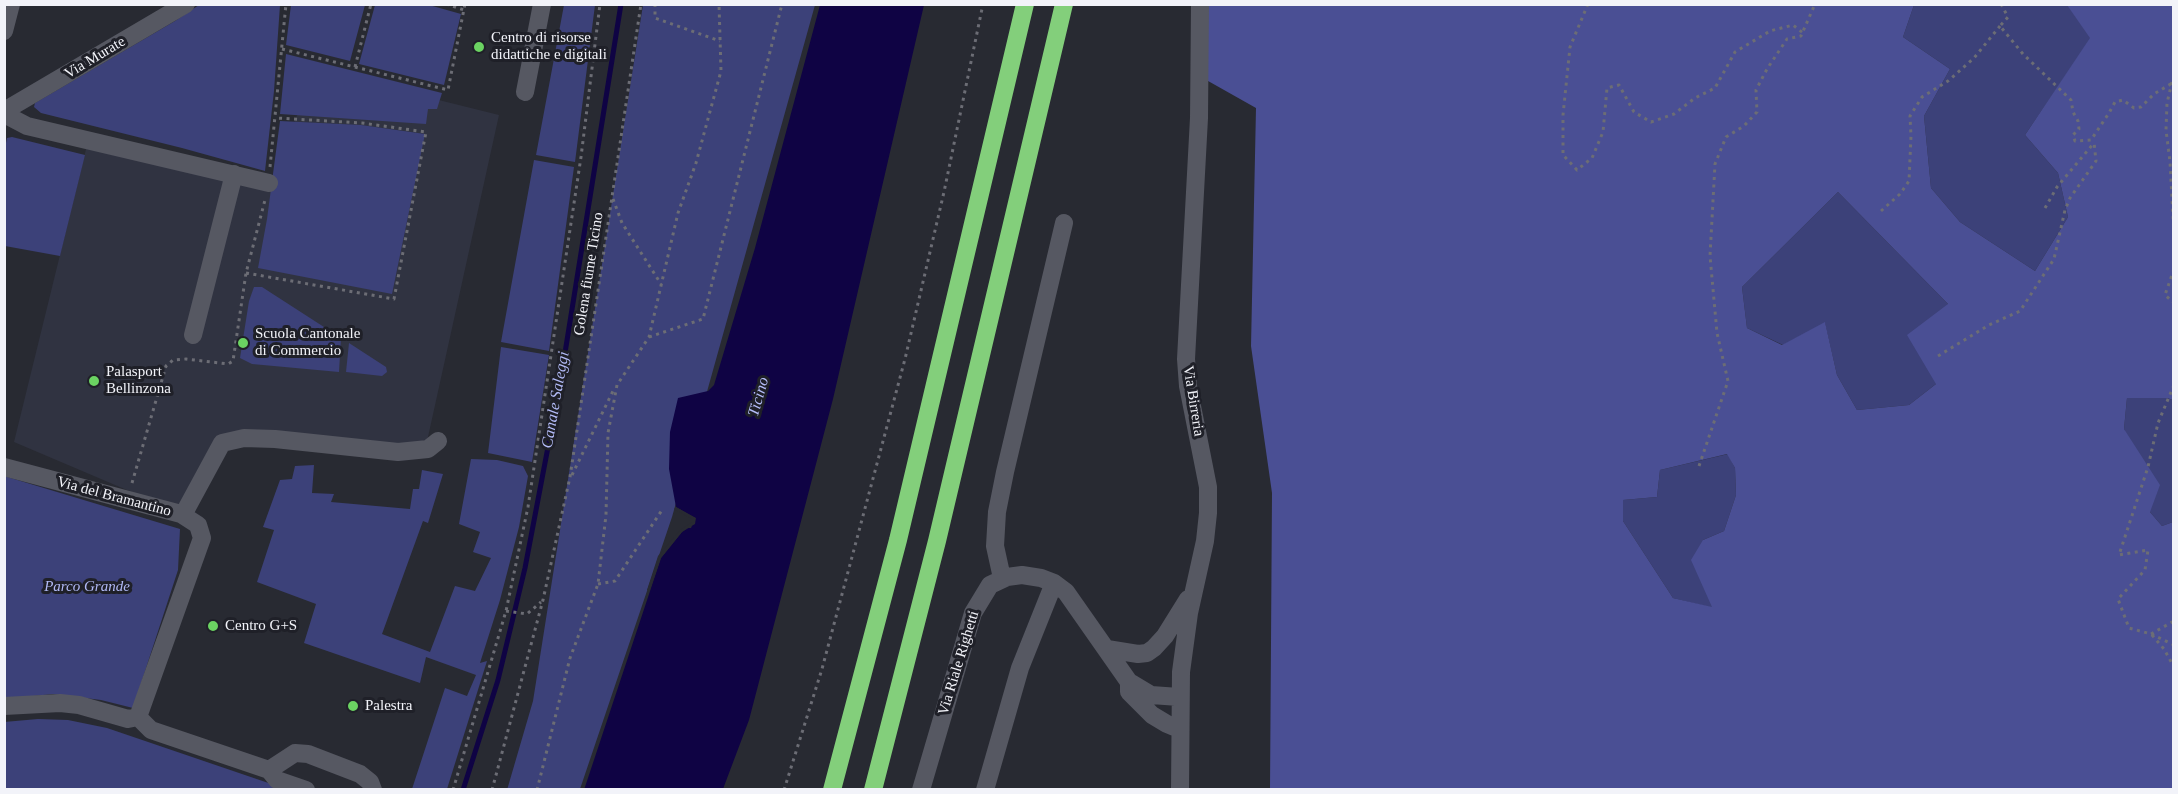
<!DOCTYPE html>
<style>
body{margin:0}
#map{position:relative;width:2178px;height:794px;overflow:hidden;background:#282a32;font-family:"Times New Roman",serif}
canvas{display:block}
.frame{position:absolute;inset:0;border:6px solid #f2f3f9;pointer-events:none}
</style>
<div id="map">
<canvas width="2178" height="794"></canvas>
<div class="frame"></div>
</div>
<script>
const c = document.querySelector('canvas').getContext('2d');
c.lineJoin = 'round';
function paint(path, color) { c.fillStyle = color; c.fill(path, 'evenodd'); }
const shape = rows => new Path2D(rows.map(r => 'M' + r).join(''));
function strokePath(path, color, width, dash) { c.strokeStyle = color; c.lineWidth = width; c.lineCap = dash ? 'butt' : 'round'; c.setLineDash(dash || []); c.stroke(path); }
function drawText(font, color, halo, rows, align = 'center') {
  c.font = font + ' "Times New Roman",serif'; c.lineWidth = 6; c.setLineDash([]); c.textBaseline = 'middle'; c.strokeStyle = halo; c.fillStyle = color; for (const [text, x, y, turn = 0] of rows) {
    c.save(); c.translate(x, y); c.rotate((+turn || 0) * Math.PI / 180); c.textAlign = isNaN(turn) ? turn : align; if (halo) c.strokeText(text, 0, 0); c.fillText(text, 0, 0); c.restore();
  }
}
const built = shape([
 [314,69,499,115,426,446,229,432,188,516,14,442,88,141,270,189]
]);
const green = shape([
 [2067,4,2091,38,2025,135,2058,173,2068,217,2035,271,1960,222,1931,188,1924,116,1950,69,1903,37,1914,5],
 [199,5,280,5,274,91,265,171,182,148,41,113,34,107,35,103,175,21],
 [291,5,365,5,350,61,286,45],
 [375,5,429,5,461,14,444,85,359,64],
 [564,5,595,5,575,162,536,155],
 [643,5,815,5,672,517,580,789,507,790,533,701],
 [286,54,442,93,437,109,428,109,426,124,280,114],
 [280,121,361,125,425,134,392,294,258,268,267,219],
 [12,137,85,155,60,256,5,246,5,148,7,138],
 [534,160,574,167,549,351,501,342],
 [1838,192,1948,304,1936,384,1909,405,1857,410,1837,375,1825,323,1783,345,1747,328,1742,287],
 [254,287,262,287,341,338,339,372,252,364,240,358,249,301],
 [349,343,386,367,387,372,382,376,346,372],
 [501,347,549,355,532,462,488,453],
 [2127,398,2167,398,2173,400,2173,522,2162,526,2150,512,2124,429],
 [1728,454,1735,468,1736,495,1724,531,1703,540,1713,608,1673,598,1623,521,1623,500,1657,497,1660,470],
 [471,459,497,460,523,466,528,476,519,527,500,600,480,663,487,661,447,789,412,789,445,688,467,696,476,675,426,657,420,683,304,643,316,604,257,582,274,530,263,527,280,480,292,479,295,466,314,465,312,493,334,494,331,502,410,509,413,489,419,489,422,470,443,474,428,523,423,521,382,634,430,652,455,586,475,591,491,558,473,552,480,532,459,524],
 [4,476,180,529,178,570,133,708,101,700,53,694,5,699],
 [38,719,68,720,107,728,286,789,5,789,4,722]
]);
const forest = shape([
 [1200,5,1914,5,1903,37,1950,69,1924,116,1931,188,1960,222,2035,271,2068,217,2058,173,2025,135,2090,38,2067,5,2173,5,2173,400,2167,398,2127,398,2124,429,2160,485,2150,512,2162,526,2173,522,2173,789,1270,789,1272,493,1251,346,1256,108,1201,77],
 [1838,192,1948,304,1907,335,1936,384,1909,405,1857,410,1837,375,1825,322,1782,345,1747,328,1742,287],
 [1727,454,1735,468,1736,495,1724,531,1703,540,1691,560,1712,607,1673,598,1623,521,1623,500,1657,497,1660,470]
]);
const water = shape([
 [820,5,924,5,833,399,749,720,723,789,584,790,661,558,682,532,687,528,691,528,695,518,676,507,669,469,670,432,678,398,708,391,714,385,755,248]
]);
const pier = shape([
 [676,507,696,518,695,524,682,532,661,558,650,590,647,590,658,556,680,530,692,522,692,519,674,509]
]);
const stream = shape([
 [463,790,498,680,525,568,560,384,621,4]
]);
const path = shape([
 [446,4,464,10],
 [655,4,655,18,720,41],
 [1588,4,1570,47,1563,115,1563,155,1577,170,1592,158,1603,132,1607,88,1619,85,1634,112,1651,122,1674,114,1695,98,1715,88,1735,52,1770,31,1793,25,1803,33],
 [2001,4,2008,17,2000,26,2023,54,2071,100,2073,112,2078,121,2079,129,2073,135,2075,141,2091,140,2109,113,2115,102,2123,100,2134,108,2141,107,2154,94,2174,82],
 [282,49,448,90,465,4],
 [355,67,371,4],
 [2172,82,2167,103,2166,130,2170,162,2174,235],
 [270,167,286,4],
 [613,199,622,223,661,284],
 [2045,208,2057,187,2094,143],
 [1881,211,1900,194,1909,181,1911,136,1910,116,1922,97,1948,81,1974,58,2000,26],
 [2174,269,2165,295,2174,303],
 [246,273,394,299,426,132,362,123,276,118],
 [649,337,703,319,782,4],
 [1938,356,1989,325,2020,311,2054,259,2065,210,2070,198,2096,161,2094,142],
 [2174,385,2158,423,2148,467,2119,555,2148,550,2145,570,2118,599,2129,628,2151,634,2174,645],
 [1699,466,1728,381,1717,333,1710,256,1715,164,1726,137,1744,126,1757,112,1756,90,1767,69,1787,39,1801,36,1815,4],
 [572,475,614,389],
 [132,483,166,366,173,360,186,359,228,364,233,361,246,273,265,200],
 [598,584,615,581,662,510],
 [506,611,527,614,541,602],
 [2151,634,2174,621],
 [2152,635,2164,649,2174,667],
 [453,790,506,611,528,507,581,157,600,4],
 [492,790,543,600,570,477,641,4],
 [537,790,570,658,598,584,606,515,608,433,617,385,649,337,678,213,696,163,721,71,719,4],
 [784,790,822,669,905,359,944,192,983,4]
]);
const minor = shape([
 [4,31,11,4],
 [525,92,542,4],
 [4,111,186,4],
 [4,114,27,126,269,183],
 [193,335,234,174],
 [4,467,181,514,198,525,202,538,138,717],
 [183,515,222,443,244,438,275,439,398,452,428,449,438,441],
 [1002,578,995,546,997,512,1005,472,1064,223],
 [1107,649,1138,654,1147,653,1154,648,1165,636,1188,599],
 [1131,683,1151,695,1179,697],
 [4,706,60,703,79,705,128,719,138,717],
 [138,717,151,730,269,770,277,780,306,790],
 [269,770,295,753,308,754,360,774,370,782,373,790],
 [921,790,973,613,990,585,1007,577,1022,575,1041,578,1054,583,1066,592,1129,682,1129,692,1152,715,1167,724,1179,729],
 [985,790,1020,668,1054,583],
 [1180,790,1181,672,1189,613,1205,541,1208,513,1208,487,1188,386,1186,359,1199,118,1200,4]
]);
const highway = shape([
 [832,790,898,540,1025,4],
 [873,790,937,541,1064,4]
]);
const markers = [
 [479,47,6,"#6bd362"],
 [243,343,6,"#6bd362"],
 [94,381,6,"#6bd362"],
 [213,626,6,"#6bd362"],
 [353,706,6,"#6bd362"]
];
const poiNames = [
 ["Centro di risorse",491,38],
 ["didattiche e digitali",491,55],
 ["Scuola Cantonale",255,334],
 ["di Commercio",255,351],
 ["Palasport",106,372],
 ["Bellinzona",106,389],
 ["Centro G+S",225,626],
 ["Palestra",365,706]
];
const streetNames = [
 ["Via Murate",95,58,-31],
 ["Golena fiume Ticino",589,274,-81],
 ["Via Birreria",1193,401,81],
 ["Via del Bramantino",114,497,15],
 ["Via Riale Righetti",959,663,-73]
];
const parkNames = [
 ["Parco Grande",87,587]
];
const waterNames = [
 ["Ticino",759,397,-74],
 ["Canale Saleggi",556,400,-80]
];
paint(built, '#303341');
paint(green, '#3c4179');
paint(forest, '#4a4f94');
paint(water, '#0f0344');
paint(pier, '#282a32');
strokePath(stream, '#0f0344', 5);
strokePath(path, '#6c6d75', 3, [3, 4.5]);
strokePath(minor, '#565862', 18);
strokePath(highway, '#83cf7b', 18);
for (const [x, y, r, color] of markers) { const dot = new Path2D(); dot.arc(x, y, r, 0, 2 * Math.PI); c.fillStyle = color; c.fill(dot); strokePath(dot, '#1f2028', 2); }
drawText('15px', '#f2f3f9', '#1f2028', poiNames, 'left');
drawText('15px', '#f2f3f9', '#1f2028', streetNames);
drawText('italic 15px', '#b1b9f5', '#1f2028', parkNames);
drawText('italic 16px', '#b4bcf8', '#1f2028', waterNames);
</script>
